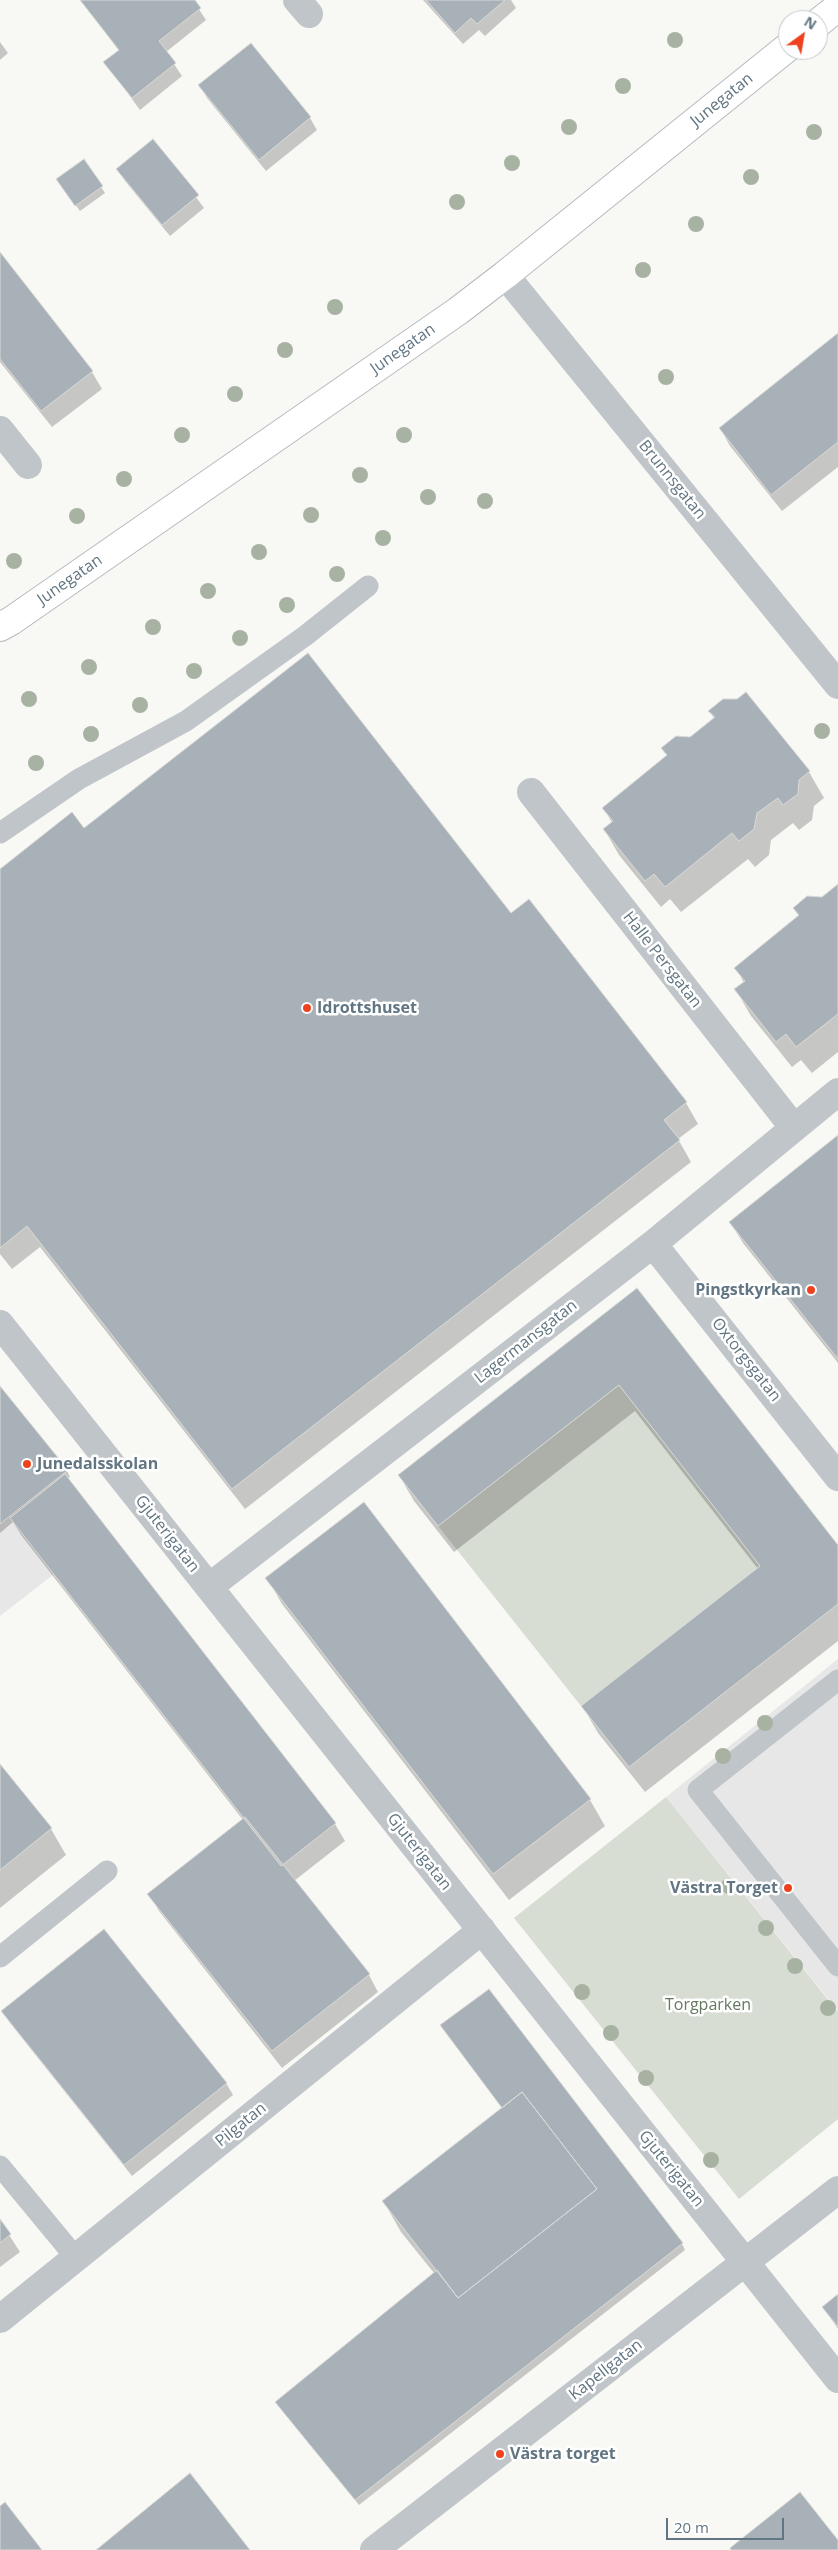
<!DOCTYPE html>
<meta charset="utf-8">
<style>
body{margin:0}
#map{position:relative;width:838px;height:2550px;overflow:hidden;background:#f8f8f5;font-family:"Open Sans",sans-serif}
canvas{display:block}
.north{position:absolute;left:778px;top:10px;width:50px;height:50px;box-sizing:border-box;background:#fff;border:1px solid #c0c8cd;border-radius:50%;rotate:32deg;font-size:14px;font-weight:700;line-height:20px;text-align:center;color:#617582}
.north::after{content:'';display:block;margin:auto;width:18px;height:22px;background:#ee421f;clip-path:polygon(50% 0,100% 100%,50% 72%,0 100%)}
.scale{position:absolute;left:666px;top:2518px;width:118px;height:22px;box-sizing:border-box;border:2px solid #617582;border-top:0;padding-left:6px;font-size:15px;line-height:18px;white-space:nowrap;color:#617582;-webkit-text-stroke:4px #fff;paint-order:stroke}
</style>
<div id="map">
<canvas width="838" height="2550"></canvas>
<div class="north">N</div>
<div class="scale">20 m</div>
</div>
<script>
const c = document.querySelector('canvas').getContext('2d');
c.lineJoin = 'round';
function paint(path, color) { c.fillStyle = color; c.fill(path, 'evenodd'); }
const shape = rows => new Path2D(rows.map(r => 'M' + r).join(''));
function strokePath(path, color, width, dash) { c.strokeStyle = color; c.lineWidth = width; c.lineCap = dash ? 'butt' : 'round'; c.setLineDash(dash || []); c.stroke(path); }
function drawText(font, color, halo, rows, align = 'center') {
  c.font = font + ' "Open Sans",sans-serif'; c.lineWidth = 5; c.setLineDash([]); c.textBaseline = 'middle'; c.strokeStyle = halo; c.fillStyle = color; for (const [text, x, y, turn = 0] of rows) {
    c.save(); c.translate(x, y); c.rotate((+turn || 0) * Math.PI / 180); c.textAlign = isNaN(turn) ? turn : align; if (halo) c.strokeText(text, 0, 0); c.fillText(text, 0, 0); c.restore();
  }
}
const built = shape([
 [0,1396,108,1532,0,1616],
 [838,1659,838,2011,666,1797]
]);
const green = shape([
 [619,1385,760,1566,581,1706,438,1526],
 [666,1797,838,2012,838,2119,739,2199,514,1918]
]);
const shadow = shape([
 [81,0,193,0,206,20,166,52,182,76,140,110,105,62,119,51],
 [423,0,511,0,516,8,485,36,479,30,463,44],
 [0,42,8,53,0,60],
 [251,45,310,118,317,130,266,171,207,98,200,86],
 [153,140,204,208,170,236,125,181,118,169],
 [83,161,105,193,80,211,61,185],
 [0,254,92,372,102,389,52,427,0,362],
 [838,335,838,467,782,511,730,446,720,428],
 [710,711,809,772,824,798,814,806,812,820,799,830,793,823,771,840,769,855,755,867,748,859,681,912,670,899,661,907,619,855,604,829,612,823,604,808,668,757,663,748,690,738,714,719],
 [84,829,686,1103,698,1124,678,1139,691,1162,245,1509,40,1247,12,1269,0,1254,0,870],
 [838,886,838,1052,812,1073,801,1060,792,1067,751,1016,736,990,744,983,736,968,799,917,794,908,822,898],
 [838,1137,838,1363,743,1243,730,1222],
 [637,1290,838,1548,838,1641,645,1792,598,1733,583,1707,758,1569,635,1411,454,1552,414,1501,399,1475],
 [0,1388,67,1471,70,1477,67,1479,335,1824,345,1841,294,1881,369,1975,378,1992,282,2068,159,1911,149,1894,243,1820,21,1535,13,1522,0,1533],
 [364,1504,590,1800,605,1826,509,1900,282,1604,267,1578],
 [0,1766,51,1829,66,1855,0,1908],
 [3,2011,226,2083,233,2095,132,2176,10,2023],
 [384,2202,682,2244,685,2250,359,2505,280,2408,434,2273,401,2232],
 [0,2221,20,2252,0,2267],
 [838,2295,838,2329,823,2307]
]);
const building = shape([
 [80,0,195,0,201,8,159,41,176,63,132,98,103,62,119,50,80,0],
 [426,0,505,0,477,24,471,18,455,33,426,0],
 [251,43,311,117,259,160,198,85,251,43],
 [153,139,199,195,162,225,116,169,153,139],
 [84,159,103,186,75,206,56,179,84,159],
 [0,252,93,371,41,411,0,359,0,252],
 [838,333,838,442,771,495,719,428,838,333],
 [308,653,511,913,529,899,687,1102,664,1120,680,1140,232,1489,27,1226,0,1248,0,869,72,812,84,828,308,653],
 [746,692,810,771,799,780,798,794,783,805,778,798,757,813,754,829,739,841,732,833,665,887,654,874,645,881,603,829,613,821,602,808,667,755,661,748,676,736,690,737,715,717,708,711,723,699,737,699,746,692],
 [838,884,838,1014,796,1047,786,1034,776,1042,734,989,745,981,734,968,799,915,793,908,807,896,822,897,838,884],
 [838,1135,838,1359,729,1222,838,1135],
 [637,1288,838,1545,838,1604,629,1767,581,1706,760,1566,619,1385,438,1526,398,1475,637,1288],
 [0,1386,68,1470,0,1524,0,1386],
 [65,1474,336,1823,281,1866,10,1518,65,1474],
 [364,1502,591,1799,493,1874,265,1578,364,1502],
 [0,1764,52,1828,0,1870,0,1764],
 [245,1817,370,1974,272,2051,147,1894,245,1817],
 [104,1929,227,2083,124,2165,1,2011,104,1929],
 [489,1989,683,2243,355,2500,275,2402,437,2270,458,2298,597,2189,522,2092,502,2108,440,2025,489,1989],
 [522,2092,597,2189,458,2298,382,2201,522,2092],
 [0,2219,11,2234,0,2243,0,2219],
 [838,2294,838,2327,822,2307,838,2294],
 [190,2473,250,2550,96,2550,190,2473],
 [800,2492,838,2540,838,2550,731,2550,730,2548,800,2492],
 [5,2502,42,2550,0,2550,0,2506,5,2502]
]);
const lane = shape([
 [0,833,79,779,186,721,305,636,368,586],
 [838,1680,698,1790,838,1966],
 [0,1957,107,1871],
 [0,2166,76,2258]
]);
const street = shape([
 [297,0,309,14],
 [505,275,838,685],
 [0,430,28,465],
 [531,792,794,1128],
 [653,1244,838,1477],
 [0,1324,838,2379],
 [209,1587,653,1244,838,1092],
 [0,2319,482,1930],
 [374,2550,838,2190]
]);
const secondary = shape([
 [818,23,838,7],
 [0,627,11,621,458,311,505,275,788,47]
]);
const trees = [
 [675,40],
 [623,86],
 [569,127],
 [814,132],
 [512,163],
 [751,177],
 [457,202],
 [696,224],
 [643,270],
 [335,307],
 [285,350],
 [666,377],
 [235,394],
 [182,435],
 [404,435],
 [360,475],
 [124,479],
 [428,497],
 [485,501],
 [311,515],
 [77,516],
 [383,538],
 [259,552],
 [14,561],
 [337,574],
 [208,591],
 [287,605],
 [153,627],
 [240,638],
 [89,667],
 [194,671],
 [29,699],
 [140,705],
 [822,731],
 [91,734],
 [36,763],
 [765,1723],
 [723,1756],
 [729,1886],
 [766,1928],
 [795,1966],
 [582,1992],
 [828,2008],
 [611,2033],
 [646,2078],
 [711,2160]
];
const markers = [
 [307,1008,5,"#ee421f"],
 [811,1290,5,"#ee421f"],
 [27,1464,5,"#ee421f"],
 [788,1888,5,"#ee421f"],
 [500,2454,5,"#ee421f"]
];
const streetNames = [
 ["Junegatan",722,100,-39],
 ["Junegatan",403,349,-35],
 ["Brunnsgatan",672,480,51],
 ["Junegatan",70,580,-35],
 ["Halle Persgatan",662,960,52],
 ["Lagermansgatan",526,1342,-38],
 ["Oxtorgsgatan",746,1360,52],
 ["Gjuterigatan",167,1534,52],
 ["Gjuterigatan",419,1852,52],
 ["Pilgatan",241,2125,-39],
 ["Gjuterigatan",671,2169,51],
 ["Kapellgatan",606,2370,-38]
];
const poiNames = [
 ["Idrottshuset",317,1008],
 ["Pingstkyrkan",801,1290,"right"],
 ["Junedalsskolan",37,1464],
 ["Västra Torget",778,1888,"right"],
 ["Västra torget",510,2454]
];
const parkNames = [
 ["Torgparken",708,2005]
];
paint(built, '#e6e7e6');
paint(green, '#d8ddd4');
paint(shadow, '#0003');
paint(building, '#a7b1b7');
strokePath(building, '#dad9d7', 1);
strokePath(secondary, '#b5bbc0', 30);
strokePath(lane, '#c0c5c9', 21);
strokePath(street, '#c0c5c9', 28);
strokePath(secondary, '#fff', 28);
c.fillStyle = '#a8b2a3';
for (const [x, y] of trees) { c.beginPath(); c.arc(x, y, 8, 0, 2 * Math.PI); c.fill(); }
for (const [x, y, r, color] of markers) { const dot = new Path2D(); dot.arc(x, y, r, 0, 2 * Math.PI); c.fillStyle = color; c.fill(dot); strokePath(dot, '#fff', 2); }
drawText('16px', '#617582', '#fff', streetNames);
drawText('bold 16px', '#617582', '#fff', poiNames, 'left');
drawText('16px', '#667960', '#fff', parkNames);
</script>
